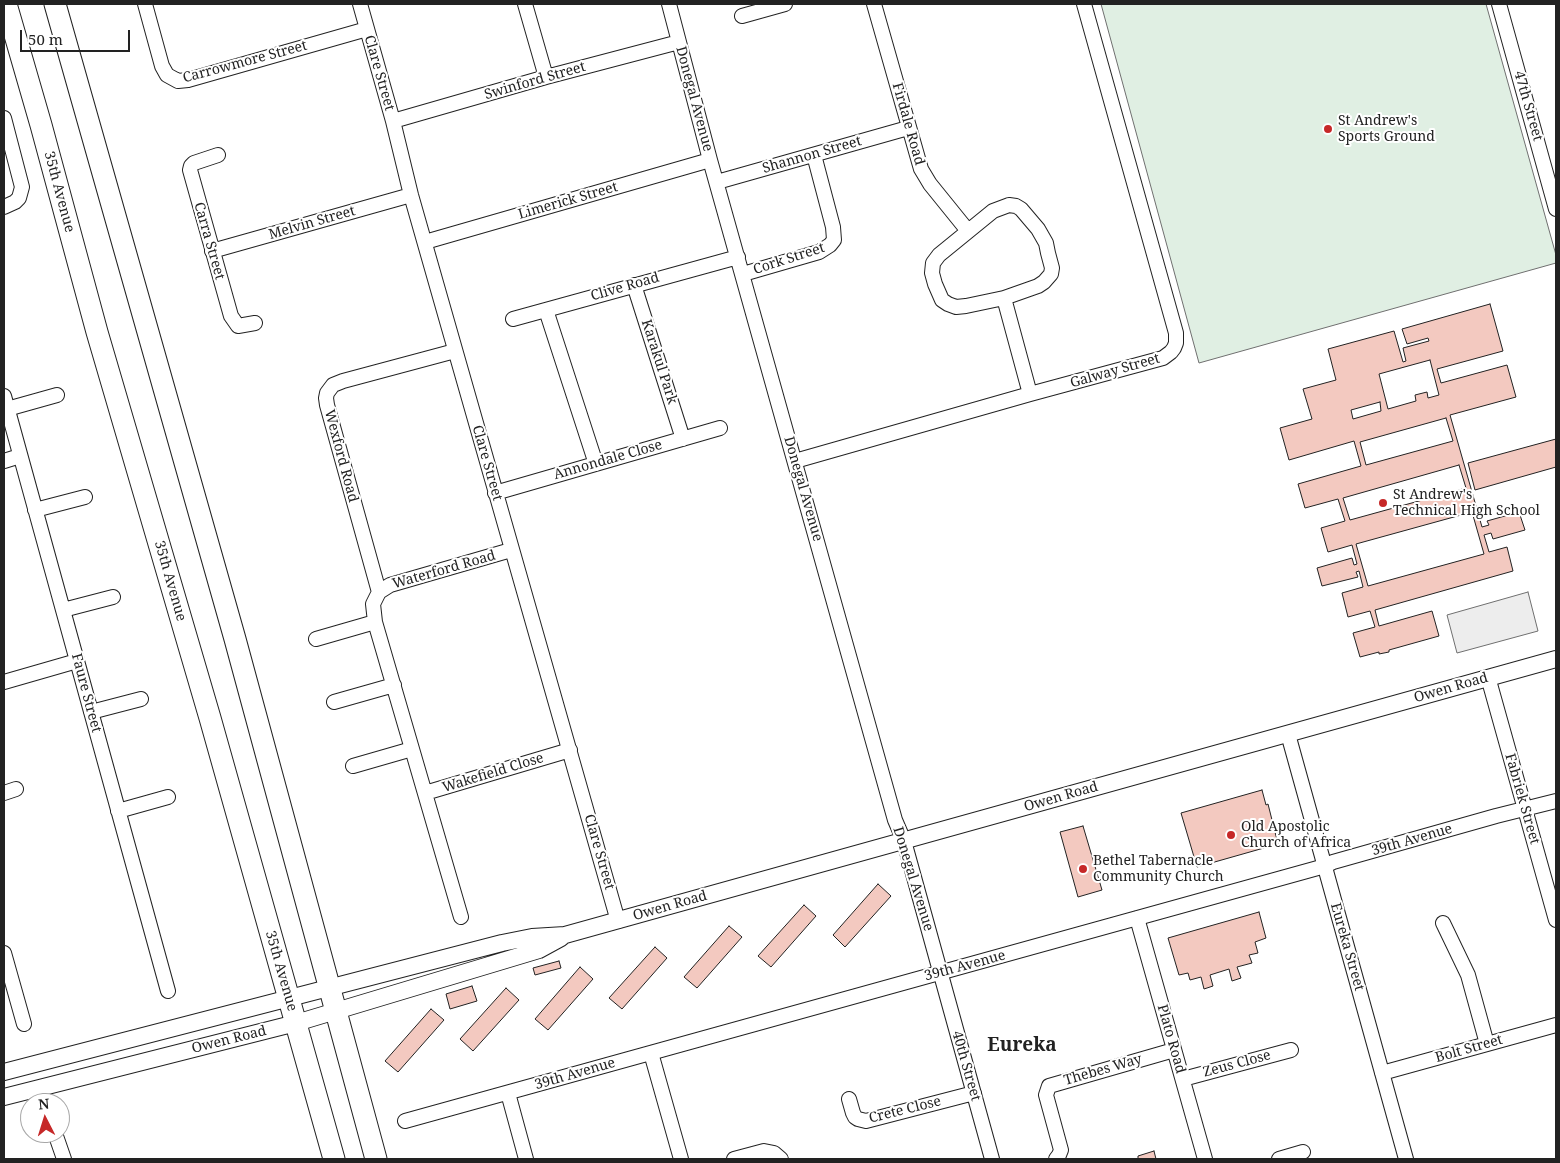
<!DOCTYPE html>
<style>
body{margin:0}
#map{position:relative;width:1560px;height:1163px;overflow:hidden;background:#fff;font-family:"Noto Serif",serif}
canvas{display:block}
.frame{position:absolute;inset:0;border:5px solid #222;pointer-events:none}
.north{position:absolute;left:20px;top:1093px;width:50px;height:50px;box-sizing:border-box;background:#fff;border:1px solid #a7a7a7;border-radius:50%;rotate:355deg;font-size:14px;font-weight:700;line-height:20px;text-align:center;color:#222}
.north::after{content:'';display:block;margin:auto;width:18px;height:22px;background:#c62828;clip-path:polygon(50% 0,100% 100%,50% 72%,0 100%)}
.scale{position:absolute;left:20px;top:30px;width:110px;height:22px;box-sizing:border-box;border:2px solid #222;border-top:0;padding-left:6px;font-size:15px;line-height:18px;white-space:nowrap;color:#222;-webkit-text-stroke:4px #fff;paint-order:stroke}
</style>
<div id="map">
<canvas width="1560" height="1163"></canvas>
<div class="frame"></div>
<div class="north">N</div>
<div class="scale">50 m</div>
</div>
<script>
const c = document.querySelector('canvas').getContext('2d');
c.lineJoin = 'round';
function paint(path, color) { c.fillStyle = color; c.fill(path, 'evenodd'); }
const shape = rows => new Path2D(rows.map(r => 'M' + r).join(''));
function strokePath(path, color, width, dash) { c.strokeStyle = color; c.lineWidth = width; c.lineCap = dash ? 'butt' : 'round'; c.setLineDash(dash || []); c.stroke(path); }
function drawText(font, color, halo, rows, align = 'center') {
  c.font = font + ' "Noto Serif",serif'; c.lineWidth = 4; c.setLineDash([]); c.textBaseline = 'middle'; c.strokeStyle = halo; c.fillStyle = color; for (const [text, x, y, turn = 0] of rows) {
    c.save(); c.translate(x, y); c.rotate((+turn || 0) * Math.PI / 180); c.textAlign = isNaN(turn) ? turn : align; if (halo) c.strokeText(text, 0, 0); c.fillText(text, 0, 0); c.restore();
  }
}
const green = shape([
 [1101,4,1486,4,1556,255,1556,263,1199,363,1101,4]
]);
const parking = shape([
 [1528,592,1538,631,1457,653,1447,615,1528,592]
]);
const building = shape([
 [1490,304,1503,351,1437,369,1441,383,1507,365,1516,397,1450,415,1482,527,1489,525,1487,521,1519,512,1525,530,1493,539,1491,533,1484,535,1489,552,1507,547,1513,571,1375,610,1379,626,1432,611,1439,636,1389,650,1389,652,1379,654,1379,652,1360,657,1353,633,1375,627,1370,611,1348,617,1342,593,1363,587,1359,571,1356,572,1358,577,1322,586,1317,568,1352,558,1354,565,1357,564,1352,545,1328,552,1321,528,1345,521,1338,499,1305,508,1298,484,1361,466,1354,441,1289,460,1280,428,1312,419,1303,389,1336,380,1328,349,1394,331,1403,362,1406,361,1403,348,1429,341,1428,338,1407,344,1402,329,1490,304],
 [1430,360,1439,395,1428,398,1427,392,1415,395,1416,401,1388,409,1379,374,1430,360],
 [1380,402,1381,411,1353,419,1351,410,1380,402],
 [1446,418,1453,441,1366,465,1360,442,1446,418],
 [1459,465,1466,488,1350,520,1343,498,1459,465],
 [1472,512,1484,554,1368,586,1356,544,1472,512],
 [1556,439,1556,467,1475,490,1468,463,1556,439],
 [1262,790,1266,805,1268,804,1278,844,1197,867,1181,813,1262,790],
 [1083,826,1102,890,1078,897,1060,832,1083,826],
 [878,884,891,896,845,947,833,935,878,884],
 [804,905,816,916,771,967,758,956,804,905],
 [1259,912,1266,938,1255,942,1258,953,1249,955,1252,963,1237,967,1241,978,1232,981,1229,969,1210,975,1213,986,1204,989,1201,977,1190,980,1188,973,1179,975,1168,938,1259,912],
 [729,926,742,937,697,988,684,977,729,926],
 [655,947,667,958,622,1009,609,998,655,947],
 [559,961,561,968,535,975,533,968,559,961],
 [580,967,593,979,548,1030,535,1019,580,967],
 [472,986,477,1001,450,1009,446,994,472,986],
 [506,988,519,1000,473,1051,460,1039,506,988],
 [431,1009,444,1020,398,1072,385,1061,431,1009],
 [1154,1151,1156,1159,1138,1159,1138,1156,1154,1151]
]);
const minor = shape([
 [145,4,162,66,167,75,178,81,188,80,367,29],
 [360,4,393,121,411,195,618,921],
 [525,4,546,77],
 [669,4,710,160,895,820,904,841,992,1159],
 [874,4,921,169,930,184,968,231],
 [1499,4,1556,209],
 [742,16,785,4],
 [4,118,22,187,19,198,15,202,4,207],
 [393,121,546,77,679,42],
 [218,155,194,163,191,166,190,170,231,316,238,326,255,323],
 [717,182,908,128],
 [1009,205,1016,206,1021,209,1038,229,1046,243,1048,253,1052,268,1051,274,1044,282,1038,286,1004,298,966,306,956,307,948,304,942,300,935,284,932,273,933,263,939,255,993,211,1009,205],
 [425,242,710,160],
 [212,251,411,195],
 [743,274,819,252,830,245,834,240,833,227,814,155],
 [634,285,683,439],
 [1004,298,1030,394],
 [546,310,596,464],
 [513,319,738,257],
 [4,396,168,991],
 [7,409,57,395],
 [4,461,20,456],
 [795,461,1030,394,1163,358,1171,352,1174,348,1176,343,1176,333,1084,4],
 [495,493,720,428],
 [35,510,85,497],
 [379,592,327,405,326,398,327,393,333,385,343,381,455,351],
 [63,610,113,597],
 [316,639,375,622],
 [1488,677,1556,920],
 [4,682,77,661],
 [334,702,394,685],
 [91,712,141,699],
 [1288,734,1406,1159],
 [353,766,412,749],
 [4,793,16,789],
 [425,793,570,750],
 [118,811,168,797],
 [461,917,375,622,373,604,379,592,390,585,511,550],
 [1137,918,1205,1159],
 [1443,923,1468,975,1487,1044],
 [4,953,24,1024],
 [651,1053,681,1159],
 [1382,1073,1556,1025],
 [1183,1079,1291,1050],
 [40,1088,45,1103],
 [508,1093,526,1159],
 [849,1099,853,1113,855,1117,858,1119,866,1121,974,1093],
 [405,1121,1325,866,1333,862,1496,816,1556,801],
 [55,1133,64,1159],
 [734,1159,764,1151,774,1153,781,1159],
 [1056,1159,1059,1155,1061,1150,1046,1095,1049,1086,1174,1050],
 [1279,1159,1303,1152]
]);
const tertiary = shape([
 [4,1072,502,943,532,937,565,935,1556,659],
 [4,1097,296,1023,539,950,561,938]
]);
const primary = shape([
 [6,4,41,125,97,332,210,718,334,1159],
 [55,4,235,639,376,1159]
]);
const markers = [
 [1328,129,5,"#c62828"],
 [1383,503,5,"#c62828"],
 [1231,835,5,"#c62828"],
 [1083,869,5,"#c62828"]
];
const streetNames = [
 ["Carrowmore Street",245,62,-15],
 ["Clare Street",379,73,74],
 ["Swinford Street",535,81,-16],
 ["Donegal Avenue",694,99,75],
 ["47th Street",1528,106,74],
 ["Firdale Road",908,124,74],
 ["Shannon Street",812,155,-16],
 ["35th Avenue",59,192,75],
 ["Limerick Street",568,201,-16],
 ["Melvin Street",312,223,-16],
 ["Carra Street",209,241,74],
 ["Cork Street",789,259,-18],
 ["Clive Road",625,287,-16],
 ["Karakul Park",659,362,72],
 ["Galway Street",1115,371,-16],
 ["Wexford Road",341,456,75],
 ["Annondale Close",608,460,-16],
 ["Clare Street",487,463,74],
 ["Donegal Avenue",803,489,74],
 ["Waterford Road",444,570,-16],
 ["35th Avenue",170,581,74],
 ["Owen Road",1451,688,-16],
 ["Faure Street",86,693,75],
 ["Wakefield Close",493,773,-17],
 ["Owen Road",1061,797,-16],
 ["Fabriek Street",1522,799,74],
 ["39th Avenue",1412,840,-16],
 ["Clare Street",599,852,74],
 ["Donegal Avenue",913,879,73],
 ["Owen Road",670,906,-16],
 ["Eureka Street",1347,947,74],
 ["39th Avenue",965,966,-15],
 ["35th Avenue",281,971,74],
 ["Plato Road",1171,1039,74],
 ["Owen Road",229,1040,-14],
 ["Bolt Street",1469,1049,-16],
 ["Zeus Close",1237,1064,-15],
 ["40th Street",966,1066,74],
 ["Thebes Way",1103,1070,-16],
 ["39th Avenue",575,1074,-16],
 ["Crete Close",905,1110,-14]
];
const poiNames = [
 ["St Andrew's",1338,121],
 ["Sports Ground",1338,137],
 ["St Andrew's",1393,495],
 ["Technical High School",1393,511],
 ["Old Apostolic",1241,827],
 ["Church of Africa",1241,843],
 ["Bethel Tabernacle",1093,861],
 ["Community Church",1093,877]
];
const districtNames = [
 ["Eureka",1022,1046]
];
paint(green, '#e0efe3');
strokePath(green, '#6f6f6f', 1);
paint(parking, '#ededed');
strokePath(parking, '#6f6f6f', 1);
paint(building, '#f3c9c0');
strokePath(building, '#222', 1);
strokePath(minor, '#222', 16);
strokePath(tertiary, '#222', 18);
strokePath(primary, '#222', 23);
strokePath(minor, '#fff', 14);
strokePath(tertiary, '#fff', 16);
strokePath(primary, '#fff', 21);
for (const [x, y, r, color] of markers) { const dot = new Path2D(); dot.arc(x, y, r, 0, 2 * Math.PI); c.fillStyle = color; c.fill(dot); strokePath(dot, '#fff', 2); }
drawText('14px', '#222', '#fff', streetNames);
drawText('14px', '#222', '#fff', poiNames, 'left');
drawText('bold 19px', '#222', '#fff', districtNames);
</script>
